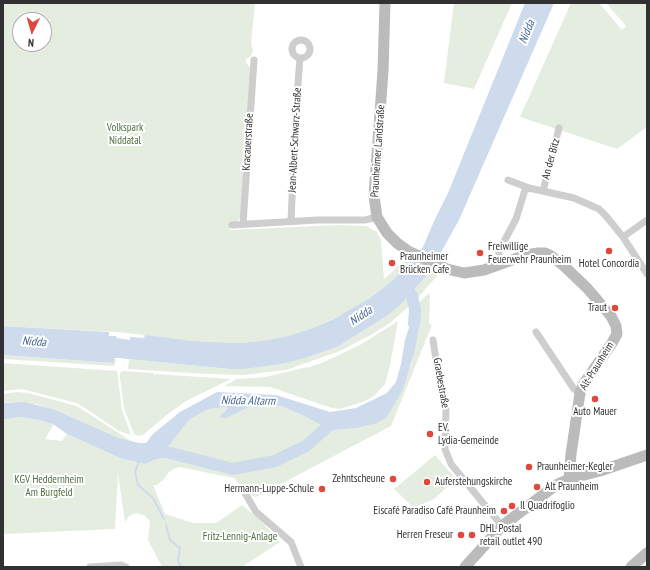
<!DOCTYPE html>
<meta charset="utf-8">
<style>
body{margin:0}
#map{position:relative;width:650px;height:570px;overflow:hidden;background:#fff;font-family:"PT Sans Narrow",sans-serif}
canvas{display:block}
.frame{position:absolute;inset:0;border:4px solid #313131;pointer-events:none}
.north{position:absolute;left:12px;top:12px;width:40px;height:40px;box-sizing:border-box;background:#fff;border:1px solid #adadad;border-radius:50%;rotate:185deg;font-size:11px;font-weight:700;line-height:16px;text-align:center;color:#313131}
.north::after{content:'';display:block;margin:auto;width:14px;height:18px;background:#df483c;clip-path:polygon(50% 0,100% 100%,50% 72%,0 100%)}
</style>
<div id="map">
<canvas width="650" height="570"></canvas>
<div class="frame"></div>
<div class="north">N</div>
</div>
<script>
const c = document.querySelector('canvas').getContext('2d');
c.lineJoin = 'round';
function paint(path, color) { c.fillStyle = color; c.fill(path, 'evenodd'); }
const shape = rows => new Path2D(rows.map(r => 'M' + r).join(''));
function strokePath(path, color, width, dash) { c.strokeStyle = color; c.lineWidth = width; c.lineCap = dash ? 'butt' : 'round'; c.setLineDash(dash || []); c.stroke(path); }
function drawText(font, color, halo, rows, align = 'center') {
  c.font = font + ' "PT Sans Narrow",sans-serif'; c.lineWidth = 4; c.setLineDash([]); c.textBaseline = 'middle'; c.strokeStyle = halo; c.fillStyle = color; for (const [text, x, y, turn = 0] of rows) {
    c.save(); c.translate(x, y); c.rotate((+turn || 0) * Math.PI / 180); c.textAlign = isNaN(turn) ? turn : align; if (halo) c.strokeText(text, 0, 0); c.fillText(text, 0, 0); c.restore();
  }
}
const green = shape([
 [3,3,255,3,251,43,253,51,250,57,246,59,246,63,251,68,241,217,238,221,231,222,230,230,337,225,366,226,377,232,381,241,384,279,405,260,410,262,393,280,370,298,347,313,310,329,288,336,262,341,239,343,220,342,194,341,117,332,3,326],
 [20,20,44,20,44,44,20,44],
 [454,3,512,3,474,89,444,83],
 [571,3,599,3,622,30,626,26,606,3,647,3,647,127,617,149,520,117],
 [430,272,438,275,415,301,412,292],
 [429,293,430,296,429,324,432,325,391,426,256,497,248,494,234,478,179,467,173,469,168,473,165,478,157,485,153,485,165,514,193,523,216,523,242,505,260,520,280,542,242,567,162,567,148,540,150,521,144,515,136,513,129,516,125,522,118,474,115,529,3,534,3,420,19,417,39,420,54,424,45,439,62,441,67,434,120,458,145,464,157,459,185,456,168,447,190,419,209,409,226,407,227,409,223,412,229,417,249,407,263,404,281,406,302,415,319,424,335,430,356,428,411,366,419,327,419,310,413,308],
 [408,296,409,306,390,323,369,336,340,351,286,370,244,375,207,374,128,369,129,359,230,369,305,358,337,347,387,316],
 [398,321,390,365,385,384,373,397,365,401,340,409,332,408,270,387,224,386,237,379,265,377,308,367,309,368,312,366,322,363,360,345],
 [3,355,114,363,115,359,116,360,114,366,3,359],
 [3,363,117,371,122,410,131,435,119,431,85,408,76,403,22,389,3,391],
 [122,371,151,373,154,373,154,375,156,374,231,379,186,401,168,414,143,435,138,436,134,434,124,408,120,378,120,373],
 [17,392,28,393,77,406,131,441,119,438,53,409,36,404,10,402,3,403,3,394],
 [435,455,456,479,434,499,414,508,394,489]
]);
const water = shape([
 [525,3,554,3,459,220,430,272,401,304,387,316,337,347,305,358,280,364,243,369,230,369,118,358,115,358,114,363,3,355,3,326,109,332,109,336,116,336,117,338,130,340,130,337,144,338,145,335,194,341,239,343,262,341,288,336,310,329,334,319,370,298,393,280,411,261,423,247,435,219,448,193],
 [415,309,419,310,419,327,415,350,403,389,387,417,377,423,356,428,335,430,319,424,302,415,281,406,263,404,249,407,229,417,224,418,221,418,220,416,227,409,226,407,209,409,190,419,168,447,185,456,157,459,145,464,120,458,67,434,53,424,39,420,19,417,3,420,3,403,24,402,53,409,119,438,139,443,146,443,153,434,180,412,217,392,276,395,330,412,356,408,387,393,396,382,401,364,405,340]
]);
const stream = shape([
 [139,461,135,472,138,485,153,498,164,519],
 [166,525,170,540,180,548,178,561,180,565,183,567]
]);
const river = shape([
 [404,285,412,296,415,309,414,324],
 [170,453,233,469,275,461,306,446,335,420,339,419]
]);
const minor = shape([
 '292 49a9 9 0 1 1 18 0a9 9 0 1 1-18 0Z',
 [508,180,529,188,574,198,599,209,606,216,623,237,647,274],
 [543,191,559,128],
 [291,221,296,110,300,58],
 [243,224,254,60],
 [232,225,317,220,365,220,377,217],
 [623,237,647,220],
 [499,265,499,251,516,219,525,190,529,188],
 [536,332,574,389,580,393],
 [433,340,440,385,446,409,445,449,451,464,502,526],
 [245,493,256,512,291,542,301,567],
 [90,567,121,565,126,567]
]);
const secondary = shape([
 [385,3,383,71,374,196,377,217,387,233,397,243,408,251,447,269,464,273,484,270,526,255,538,253,545,253,551,256,563,265,587,288,611,316,616,326,617,334,612,343,583,385,580,393,571,454,569,479],
 [465,567,502,526,556,485,569,479,600,471,647,455],
 [631,567,647,553]
]);
const markers = [
 [609,251,4,"#df483c"],
 [480,253,4,"#df483c"],
 [392,263,4,"#df483c"],
 [615,308,4,"#df483c"],
 [595,399,4,"#df483c"],
 [430,434,4,"#df483c"],
 [529,467,4,"#df483c"],
 [393,479,4,"#df483c"],
 [427,482,4,"#df483c"],
 [537,487,4,"#df483c"],
 [322,489,4,"#df483c"],
 [512,506,4,"#df483c"],
 [504,511,4,"#df483c"],
 [461,535,4,"#df483c"],
 [472,535,4,"#df483c"]
];
const parkNames = [
 ["Volkspark",125,128],
 ["Niddatal",125,141],
 ["KGV Heddernheim",49,480],
 ["Am Burgfeld",49,493],
 ["Fritz-Lennig-Anlage",240,537]
];
const streetNames = [
 ["Jean-Albert-Schwarz-Straße",295,140,-87],
 ["Kracauerstraße",248,142,-87],
 ["Praunheimer Landstraße",378,151,-86],
 ["An der Bitz",551,159,-75],
 ["Alt-Praunheim",597,366,-58],
 ["Graebestraße",441,383,80]
];
const poiNames = [
 ["Freiwillige",488,247],
 ["Feuerwehr Praunheim",488,260],
 ["Praunheimer",400,257],
 ["Brücken Cafe",400,270],
 ["Hotel Concordia",609,264,"center"],
 ["Traut",607,308,"right"],
 ["Auto Mauer",595,412,"center"],
 ["EV.",438,428],
 ["Lydia-Gemeinde",438,441],
 ["Praunheimer-Kegler",537,467],
 ["Zehntscheune",385,479,"right"],
 ["Auferstehungskirche",435,482],
 ["Alt Praunheim",545,487],
 ["Hermann-Luppe-Schule",314,489,"right"],
 ["Il Quadrifoglio",520,506],
 ["Eiscafé Paradiso Café Praunheim",496,511,"right"],
 ["DHL Postal",480,529],
 ["retail outlet 490",480,542],
 ["Herren Freseur",453,535,"right"]
];
const waterNames = [
 ["Nidda",527,32,-68],
 ["Nidda",361,316,-34],
 ["Nidda",34,342,4],
 ["Nidda Altarm",248,401,1]
];
paint(green, '#e5ede0');
paint(water, '#cddbec');
strokePath(stream, '#cddbec', 2);
strokePath(river, '#cddbec', 12);
strokePath(minor, '#cecece', 7);
strokePath(secondary, '#bbb', 11);
for (const [x, y, r, color] of markers) { const dot = new Path2D(); dot.arc(x, y, r, 0, 2 * Math.PI); c.fillStyle = color; c.fill(dot); strokePath(dot, '#fff', 1.5); }
drawText('11px', '#4e6c3f', '#fff', parkNames);
drawText('11px', '#313131', '#fff', streetNames);
drawText('11px', '#313131', '#fff', poiNames, 'left');
drawText('italic 12px', '#416691', '#fff', waterNames);
</script>
